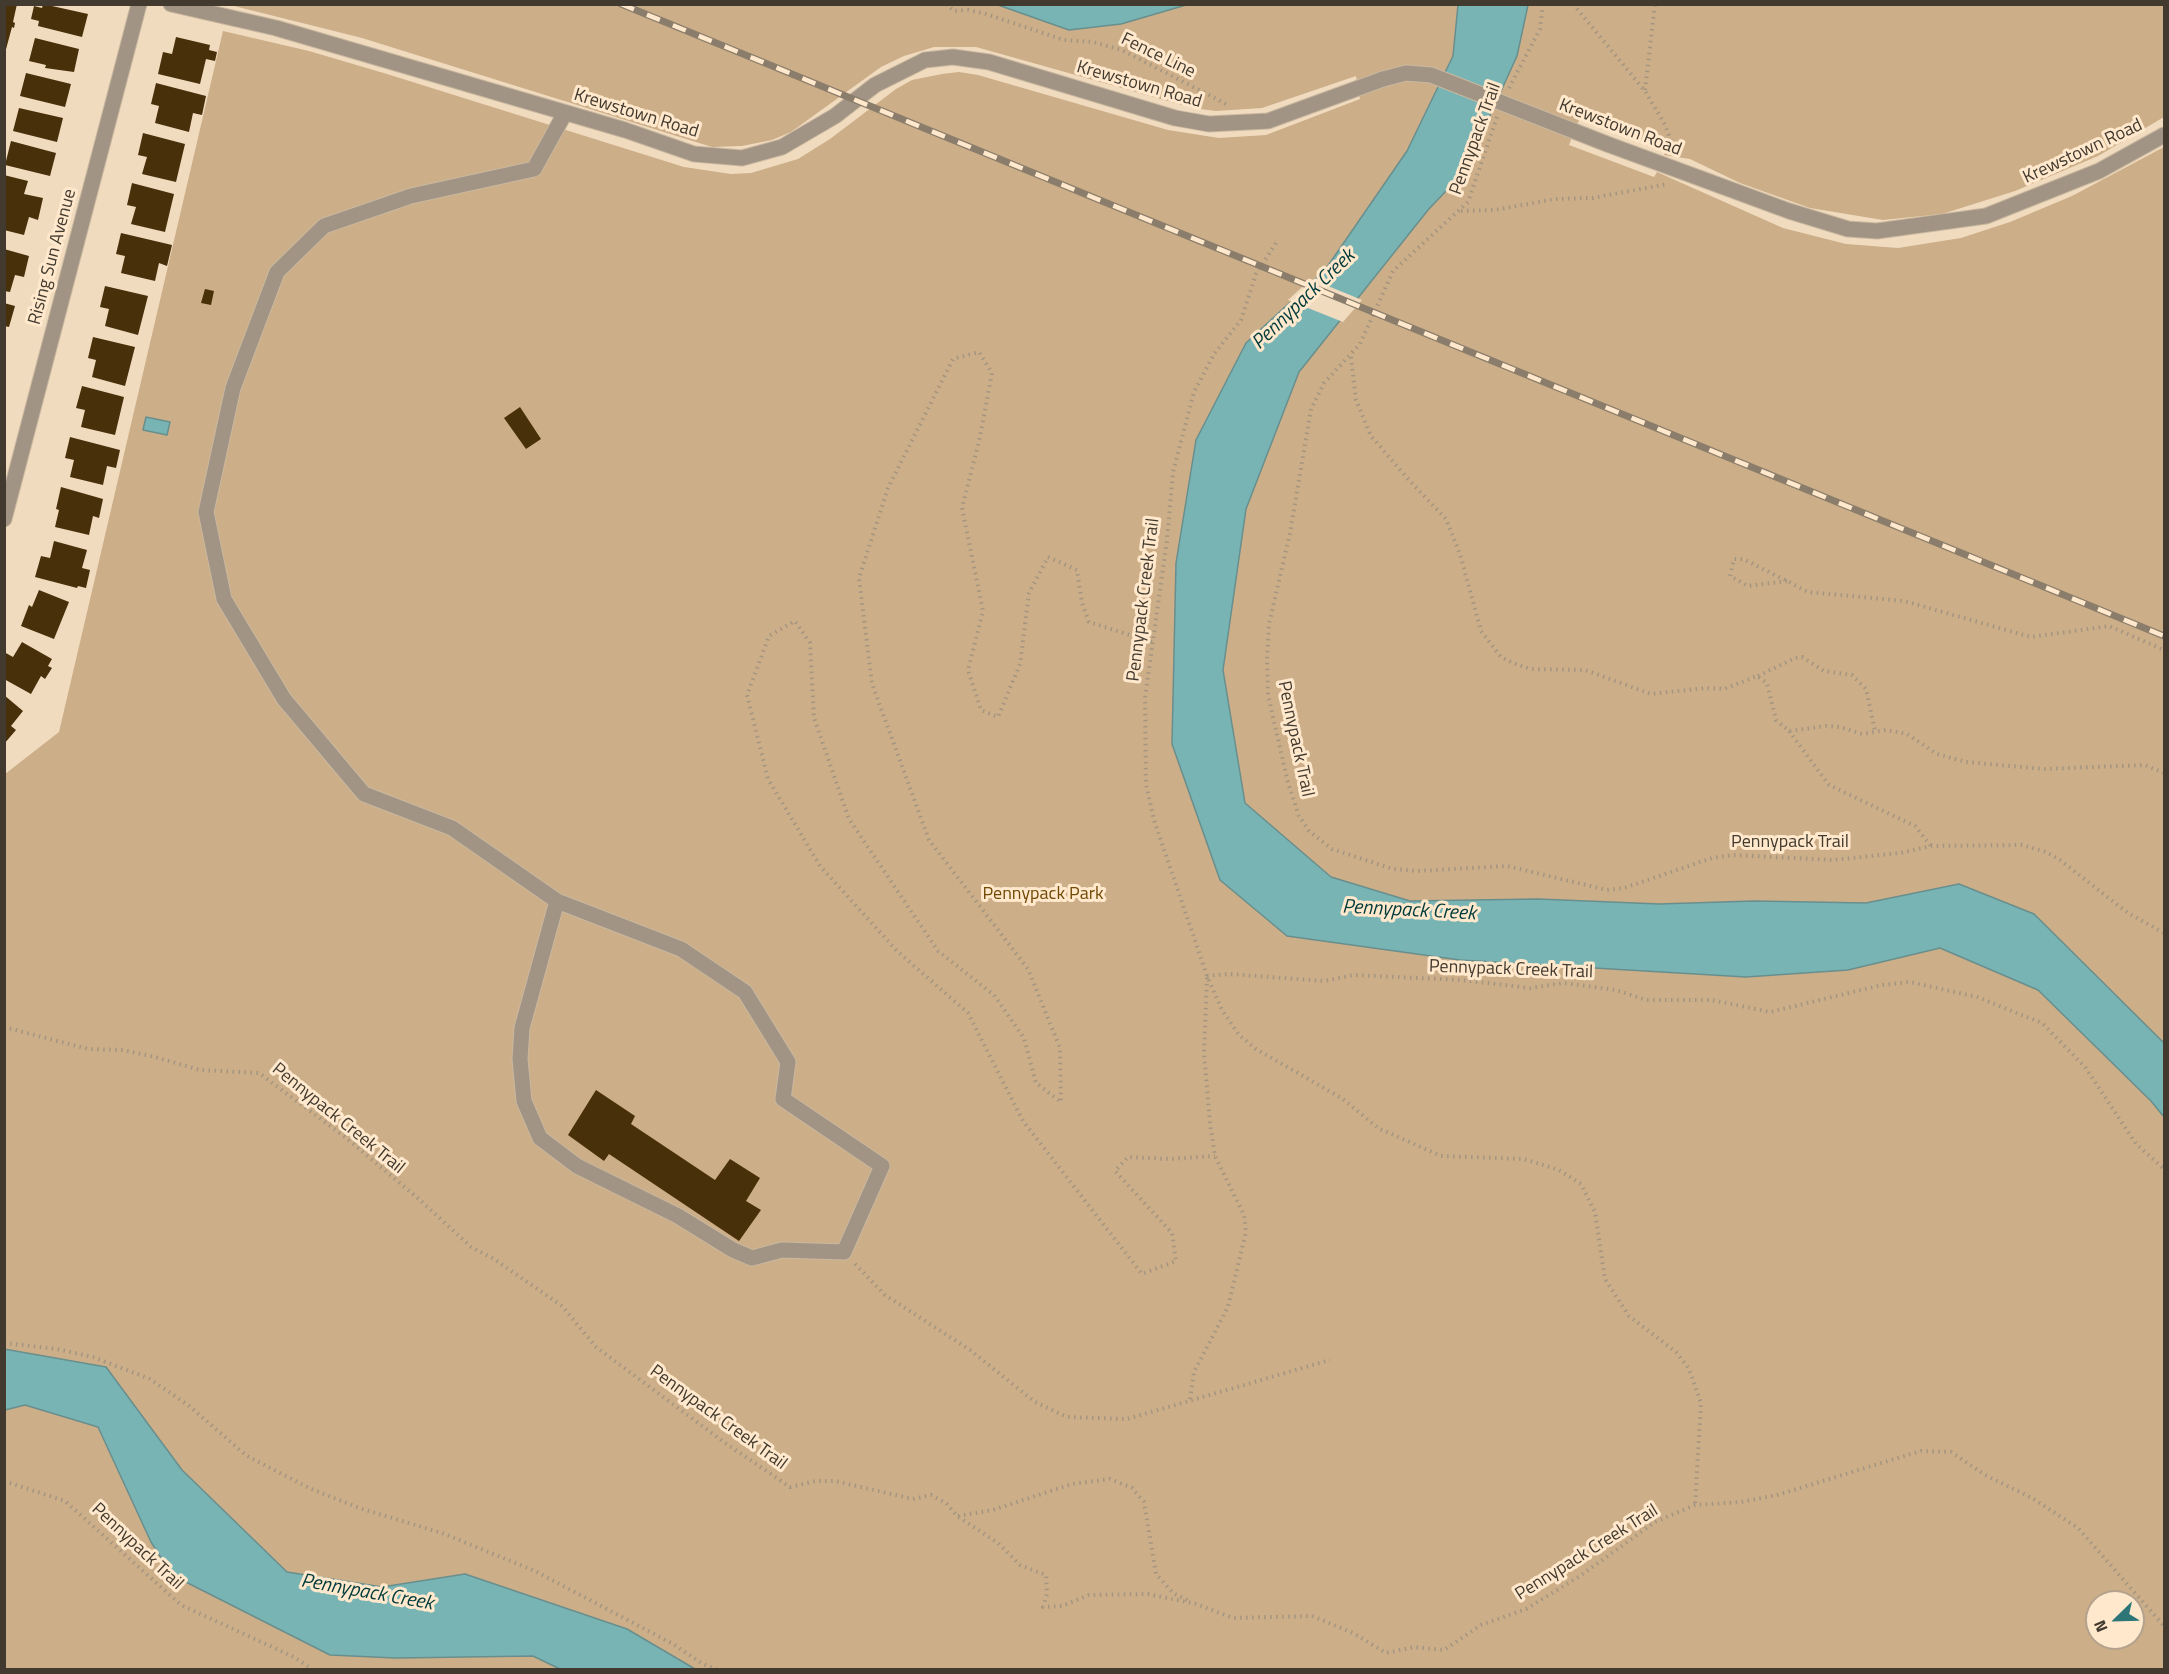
<!DOCTYPE html>
<style>
body{margin:0}
#map{position:relative;width:2169px;height:1674px;overflow:hidden;background:#f1dbbf;font-family:"Titillium Web",sans-serif}
canvas{display:block}
.frame{position:absolute;inset:0;border:6px solid #423a2f;pointer-events:none}
.north{position:absolute;left:2085px;top:1590px;width:60px;height:60px;box-sizing:border-box;background:#ffe8cc;border:2px solid #b3a28d;border-radius:50%;rotate:247deg;font-size:16px;font-weight:700;line-height:24px;text-align:center;color:#423a2f}
.north::after{content:'';display:block;margin:auto;width:21px;height:27px;background:#2c7677;clip-path:polygon(50% 0,100% 100%,50% 72%,0 100%)}
</style>
<div id="map">
<canvas width="2169" height="1674"></canvas>
<div class="frame"></div>
<div class="north">N</div>
</div>
<script>
const c = document.querySelector('canvas').getContext('2d');
c.lineJoin = 'round';
function paint(path, color) { c.fillStyle = color; c.fill(path, 'evenodd'); }
const shape = rows => new Path2D(rows.map(r => 'M' + r).join(''));
function strokePath(path, color, width, dash) { c.strokeStyle = color; c.lineWidth = width; c.lineCap = dash ? 'butt' : 'round'; c.setLineDash(dash || []); c.stroke(path); }
function drawText(font, color, halo, rows, align = 'center') {
  c.font = font + ' "Titillium Web",sans-serif'; c.lineWidth = 6; c.setLineDash([]); c.textBaseline = 'middle'; c.strokeStyle = halo; c.fillStyle = color; for (const [text, x, y, turn = 0] of rows) {
    c.save(); c.translate(x, y); c.rotate((+turn || 0) * Math.PI / 180); c.textAlign = isNaN(turn) ? turn : align; if (halo) c.strokeText(text, 0, 0); c.fillText(text, 0, 0); c.restore();
  }
}
const green = shape([
 [230,5,2164,5,2164,117,2098,156,2015,191,1942,214,1883,220,1810,208,1740,183,1690,159,1664,155,1666,149,1581,115,1569,145,1654,177,1657,172,1783,228,1846,244,1898,248,1961,238,2010,222,2072,196,2164,147,2164,1669,5,1670,5,774,59,732,223,31,309,51,387,74,684,167,731,174,751,173,798,159,830,139,896,89,912,80,942,74,959,72,978,75,1168,130,1219,138,1266,135,1360,99,1356,76,1262,108,1216,111,1193,108,976,47,934,47,904,56,881,67,791,132,772,140,742,146,712,147,362,38],
 [2097,1602,2133,1602,2133,1638,2097,1638]
]);
const water = shape([
 [998,5,1186,5,1121,24,1069,30,998,5],
 [1458,5,1528,5,1517,56,1464,172,1428,210,1299,372,1246,509,1223,670,1245,803,1331,877,1410,901,1538,899,1659,904,1754,901,1866,903,1959,884,2034,914,2164,1043,2164,1117,2151,1101,2038,990,1940,948,1848,970,1746,977,1460,960,1287,936,1220,880,1172,744,1176,563,1196,440,1246,343,1325,270,1407,151,1453,56,1458,5],
 [146,417,170,422,167,435,143,430,146,417],
 [4,1349,106,1367,182,1470,287,1572,382,1587,465,1574,627,1629,695,1669,560,1669,533,1656,396,1658,330,1655,172,1575,151,1542,98,1427,25,1405,5,1410,4,1349]
]);
const pier = shape([
 [1311,279,1362,300,1343,322,1288,300]
]);
const building = shape([
 [4,4,17,4,13,22,15,23,14,28,12,27,5,53],
 [43,4,88,14,82,37,38,26,39,21,31,19,34,6,42,8],
 [176,37,210,45,209,50,217,52,215,61,206,59,200,84,158,74,163,52,172,54],
 [35,38,79,49,74,72,45,68,46,65,29,61],
 [26,73,71,84,65,107,20,96],
 [156,83,206,96,202,115,193,113,189,132,155,123,159,106,151,104],
 [19,108,63,118,57,142,13,131],
 [143,133,185,144,176,182,142,174,147,157,138,155],
 [11,141,56,153,50,176,5,165],
 [4,175,28,181,24,194,43,198,38,220,29,217,24,235,4,230],
 [132,183,174,194,165,232,131,224,136,207,127,205],
 [121,233,172,245,167,266,159,263,155,281,121,273,125,256,116,254],
 [4,249,29,256,24,277,15,275,10,292,4,291],
 [105,286,148,296,138,335,105,326,109,309,100,307],
 [205,289,214,291,211,305,201,303],
 [4,303,15,306,9,327,4,326],
 [93,337,135,347,125,386,92,377,96,360,88,358],
 [82,386,124,397,115,435,81,427,85,410,76,408],
 [520,407,541,439,526,449,504,418],
 [70,437,120,450,116,468,107,466,103,485,70,477,74,460,65,458],
 [61,487,103,499,99,518,93,516,89,535,55,527,59,510,56,509],
 [54,541,87,550,82,568,90,570,86,588,78,586,77,588,35,577,41,556,50,558],
 [39,590,69,602,54,639,21,626,29,605,32,607],
 [22,642,52,659,48,666,52,668,45,679,41,676,31,694,4,679,4,652,13,657],
 [4,695,23,711,11,726,16,730,4,744],
 [596,1090,635,1116,631,1124,715,1180,730,1159,760,1178,746,1201,761,1210,739,1241,609,1154,604,1161,568,1135]
]);
const path = shape([
 [946,4,954,11,968,10,986,14,1064,40,1093,42,1122,50,1230,106],
 [1573,4,1645,91,1664,123,1676,153],
 [1509,88,1540,29,1543,4],
 [1645,90,1655,4],
 [1497,117,1468,202,1393,271,1360,344,1324,383,1311,409,1290,533,1269,624,1267,659,1268,695,1288,783,1299,816,1309,831,1332,849,1393,869,1417,871,1507,866,1607,890,1624,888,1712,858,1733,855,1833,860,1900,853,1931,846,2022,845,2046,852,2060,860,2128,913,2164,933],
 [1461,211,1495,210,1555,199,1592,198,1668,184],
 [1276,243,1256,274,1241,320,1214,354,1194,392,1173,472,1167,540,1145,698,1146,784,1154,820,1207,976,1222,1010,1239,1035,1256,1049,1343,1099,1378,1128,1441,1156,1524,1159,1559,1170,1581,1184,1595,1212,1605,1279,1629,1316,1676,1352,1689,1369,1701,1403,1695,1505],
 [1351,357,1356,400,1371,436,1408,479,1446,519,1460,554,1481,631,1501,657,1513,663,1531,669,1585,670,1651,694,1705,688,1724,689,1757,676,1767,683,1776,720,1789,731,1826,726,1840,727,1862,734,1886,730,1907,734,1937,754,1966,762,2044,769,2145,765,2164,773],
 [1787,581,1748,586,1730,576,1734,559,1743,559,1787,581,1808,592,1904,601,2031,637,2109,626,2164,650],
 [1152,642,1089,622,1082,603,1077,570,1048,557,1029,593,1020,664,998,717,981,710,968,670,983,611,962,508,980,437,992,373,979,352,953,359,888,488,859,578,872,684,929,840,1028,969,1060,1048,1061,1102,1036,1083,1024,1038,994,995,938,951,849,819,814,718,810,643,795,621,769,636,747,695,768,779,820,866,897,951,968,1013,1023,1121,1142,1274,1176,1261,1172,1233,1115,1171,1128,1157,1169,1159,1215,1156],
 [1758,676,1795,658,1802,657,1824,671,1852,675,1866,689,1875,731],
 [1789,731,1829,785,1915,826,1931,846],
 [1207,976,1230,974,1324,981,1354,975,1461,980,1530,988,1564,983,1616,990,1646,1000,1712,1000,1770,1012,1882,985,1910,982,1977,997,2042,1023,2085,1067,2136,1144,2164,1169],
 [4,1027,88,1049,123,1050,155,1057,200,1070,259,1073,345,1137,420,1200,471,1247,494,1259,562,1306,596,1347,725,1443,790,1487,816,1481,835,1481,913,1499,931,1495,946,1503,957,1516,998,1543,1020,1565,1046,1575,1047,1594,1043,1607,1062,1606,1089,1595,1148,1594,1196,1604,1233,1618,1312,1616,1353,1633,1386,1653,1414,1647,1444,1650,1481,1625,1526,1609,1580,1576,1655,1522,1695,1505,1741,1502,1777,1495,1921,1451,1951,1452,1985,1475,2032,1498,2078,1528,2164,1626],
 [855,1264,885,1295,970,1350,1035,1402,1067,1417,1127,1419,1330,1360],
 [4,1343,57,1349,93,1357,150,1379,188,1405,247,1456,309,1488,359,1508,442,1533,535,1571,673,1644,703,1664,718,1670],
 [1190,1399,1194,1372,1228,1307,1246,1232,1244,1215,1215,1156,1210,1123,1204,1053,1207,977],
 [4,1481,65,1501,181,1605,294,1657,313,1670],
 [958,1516,993,1510,1072,1484,1110,1479,1132,1488,1144,1502,1156,1574,1173,1593,1189,1601]
]);
const minor = shape([
 [171,4,276,28,625,130,694,154,742,158,782,147,835,116,875,85,925,60,953,57,989,62,1175,118,1209,124,1268,121,1383,79],
 [1607,144,1789,211,1848,229,1877,231,1986,216,2099,171,2164,135],
 [4,519,139,4],
 [557,901,522,1028,520,1059,524,1101,540,1138,577,1166,678,1216,733,1250,752,1258,782,1250,844,1252,882,1166,783,1099,788,1062,745,992,681,949,557,901,452,828,364,794,284,699,224,599,206,512,233,388,277,272,324,226,411,196,534,169,565,113]
]);
const rail = shape([
 [621,4,2164,636]
]);
const minorBridge = shape([
 [1383,79,1406,73,1431,75,1607,144]
]);
const streetNames = [
 ["Fence Line",1158,56,26],
 ["Krewstown Road",1139,85,16],
 ["Krewstown Road",636,114,17],
 ["Krewstown Road",1620,128,21],
 ["Pennypack Trail",1476,139,-70],
 ["Krewstown Road",2083,152,-25],
 ["Rising Sun Avenue",53,257,-75],
 ["Pennypack Creek Trail",1144,600,-83],
 ["Pennypack Trail",1295,739,78],
 ["Pennypack Trail",1790,843],
 ["Pennypack Creek Trail",1511,970,2],
 ["Pennypack Creek Trail",338,1119,39],
 ["Pennypack Creek Trail",718,1418,36],
 ["Pennypack Trail",137,1547,43],
 ["Pennypack Creek Trail",1587,1553,-32]
];
const parkNames = [
 ["Pennypack Park",1043,895]
];
const waterNames = [
 ["Pennypack Creek",1304,300,-44],
 ["Pennypack Creek",1409,911,3],
 ["Pennypack Creek",367,1593,10]
];
paint(green, '#ccae88');
paint(water, '#79b4b5');
strokePath(water, '#688f8d', 1.5);
paint(pier, '#f1dbbf');
paint(building, '#48300b');
strokePath(minor, '#cab89f', 17);
strokePath(path, '#a49580', 4, [1.5, 4.5]);
strokePath(minor, '#a19484', 15);
strokePath(rail, '#8b7d6b', 7);
strokePath(rail, '#ffe8cc', 4.5, [14]);
strokePath(minorBridge, '#cab89f', 17, []);
strokePath(minorBridge, '#a19484', 15);
drawText('18px', '#423a2f', '#ffe8cc', streetNames);
drawText('18px', '#704905', '#ffe8cc', parkNames);
drawText('italic 20px', '#003b3c', '#ffe8cc', waterNames);
</script>
